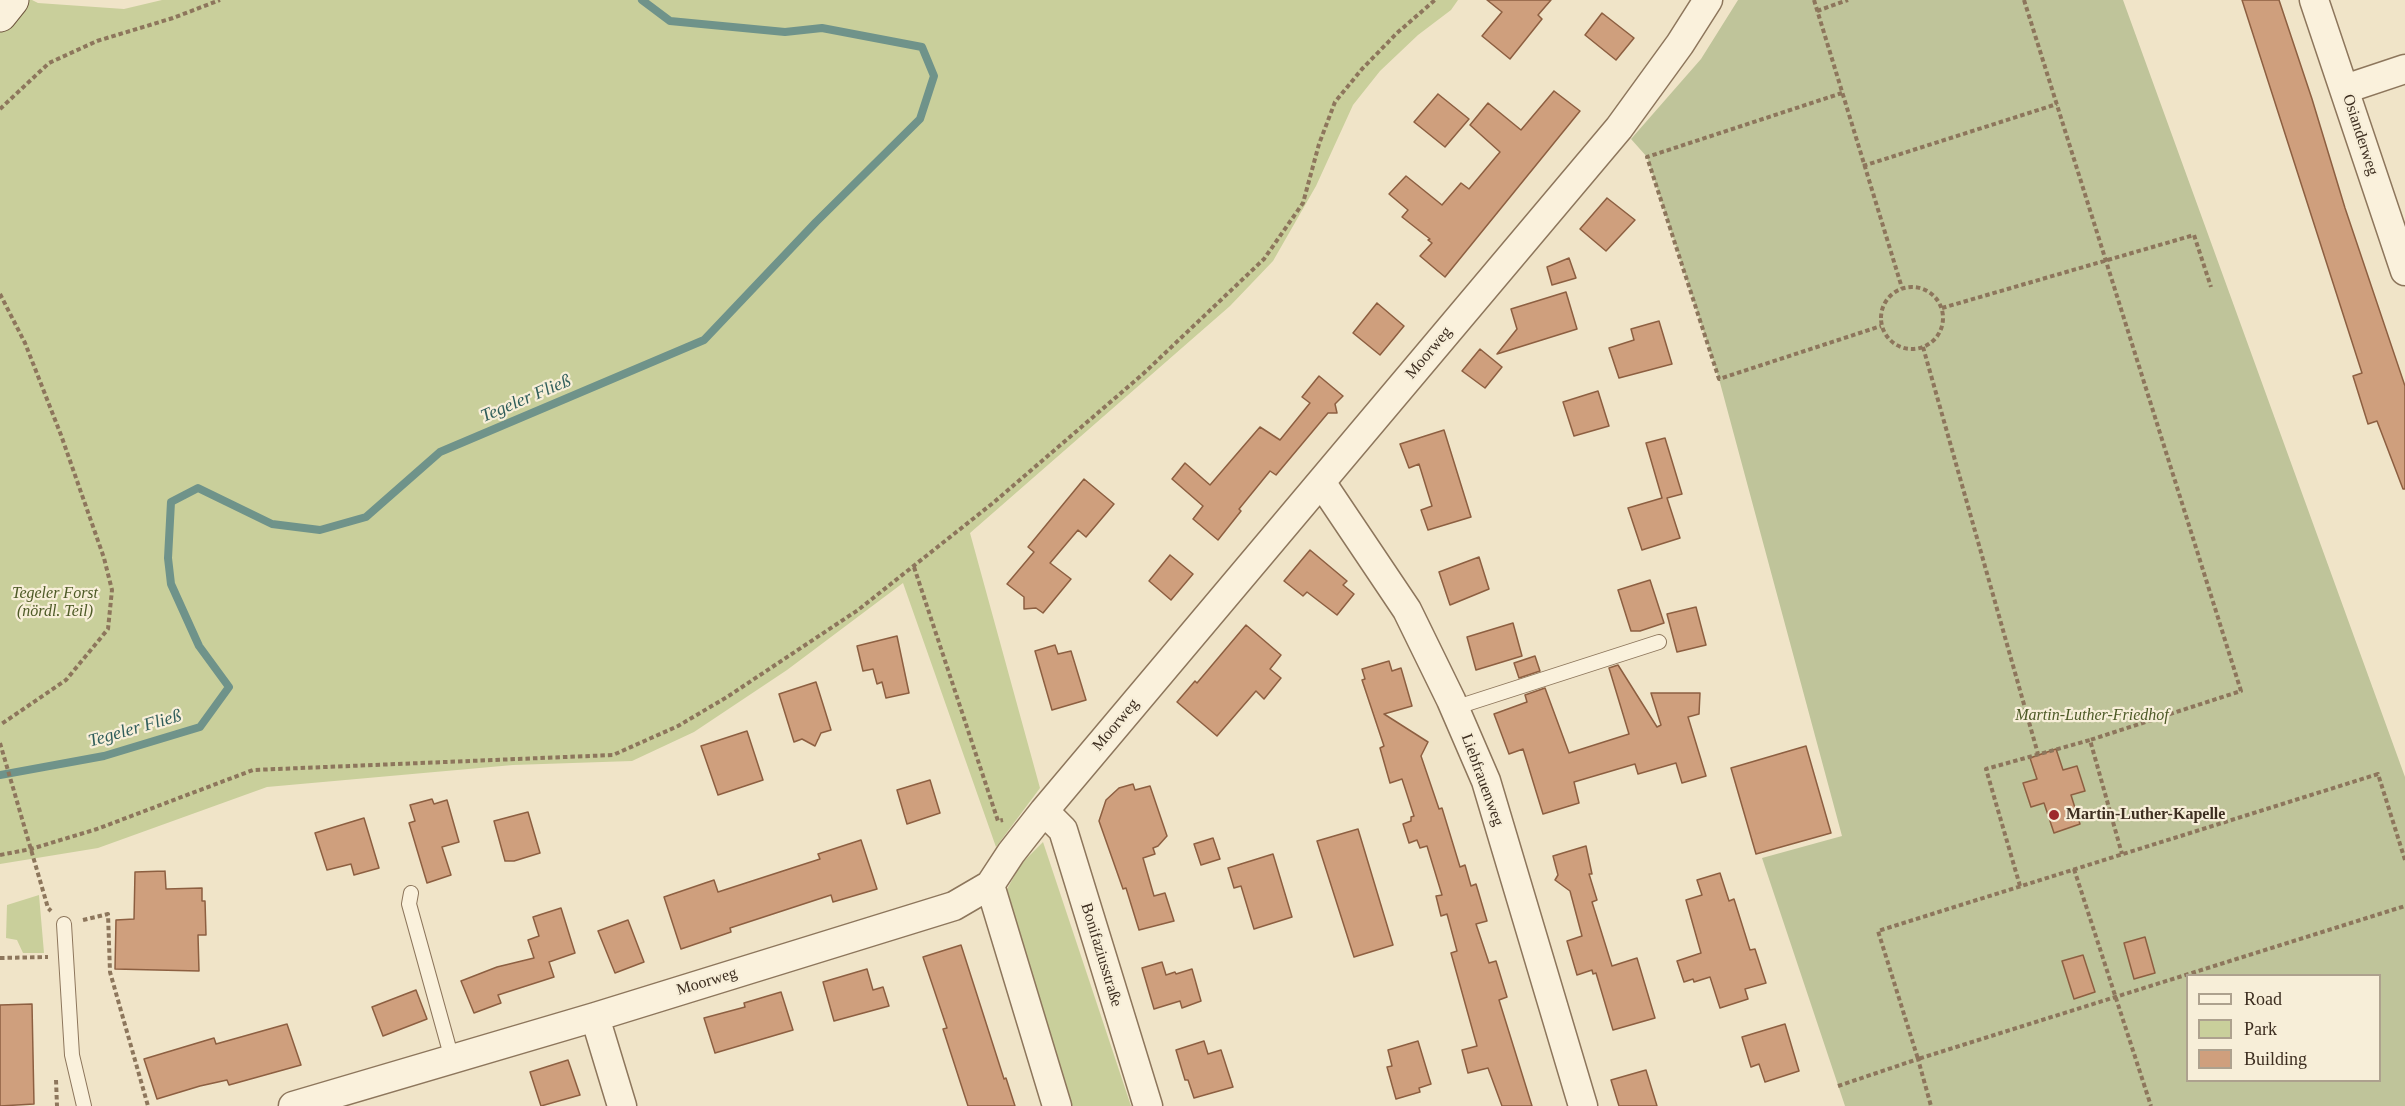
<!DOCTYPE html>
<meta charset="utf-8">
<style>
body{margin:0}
#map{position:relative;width:2405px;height:1106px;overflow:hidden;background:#f0e4c8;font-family:"Times New Roman",serif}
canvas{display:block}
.legend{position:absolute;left:2186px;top:974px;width:195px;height:108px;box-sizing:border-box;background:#f7eed8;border:2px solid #ada18e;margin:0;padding:8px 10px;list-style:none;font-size:18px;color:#3d2e20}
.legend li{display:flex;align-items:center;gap:12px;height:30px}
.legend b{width:30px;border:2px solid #ada18e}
</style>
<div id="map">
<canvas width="2405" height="1106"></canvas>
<ul class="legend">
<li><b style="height:8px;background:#faf1dc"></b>Road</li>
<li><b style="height:16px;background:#c9cf9b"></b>Park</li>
<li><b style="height:16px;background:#cf9f7d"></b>Building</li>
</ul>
</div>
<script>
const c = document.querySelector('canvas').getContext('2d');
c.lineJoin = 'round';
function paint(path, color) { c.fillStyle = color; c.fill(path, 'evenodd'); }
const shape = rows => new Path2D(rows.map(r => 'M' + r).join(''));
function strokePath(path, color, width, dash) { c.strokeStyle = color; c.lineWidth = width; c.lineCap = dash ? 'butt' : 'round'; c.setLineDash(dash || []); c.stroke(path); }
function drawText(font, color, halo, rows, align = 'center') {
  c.font = font + ' "Times New Roman",serif'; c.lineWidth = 4.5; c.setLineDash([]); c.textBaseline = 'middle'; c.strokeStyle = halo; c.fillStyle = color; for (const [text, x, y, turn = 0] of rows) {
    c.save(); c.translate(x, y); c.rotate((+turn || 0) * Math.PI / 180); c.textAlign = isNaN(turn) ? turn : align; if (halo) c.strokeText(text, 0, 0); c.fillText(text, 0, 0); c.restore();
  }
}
const green = shape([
 [0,0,32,0,38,3,124,9,162,0,1458,0,1451,10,1418,35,1380,71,1353,105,1316,186,1273,261,1230,306,970,533,1040,788,996,847,903,583,787,670,694,732,632,761,513,765,267,787,98,848,0,864],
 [1043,842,1131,1106,1069,1106,1006,891,1021,864],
 [39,895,44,953,23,953,17,940,6,938,7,905]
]);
const cemetery = shape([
 [1738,0,2123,0,2405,777,2405,1106,1845,1106,1762,858,1842,836,1719,379,1647,157,1631,139,1701,59],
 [2188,976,2380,976,2380,1080,2188,1080]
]);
const stream = shape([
 [0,775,104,756,200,727,229,687,199,646,171,584,168,558,171,502,198,488,272,524,320,530,366,517,440,452,704,340,816,222,920,119,934,76,922,47,822,28,785,32,670,21,642,0]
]);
const building = shape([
 [1487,0,1551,0,1538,15,1542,19,1510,59,1482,36,1502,12,1487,0],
 [2242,0,2279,0,2312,99,2345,208,2405,386,2405,489,2403,489,2377,421,2368,424,2353,376,2362,373,2242,0],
 [1602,13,1634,38,1616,60,1585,35,1602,13],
 [1554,91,1580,111,1445,277,1420,256,1432,243,1428,240,1430,239,1402,217,1408,210,1389,194,1406,176,1442,205,1461,183,1469,189,1500,152,1470,125,1488,103,1521,130,1554,91],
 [1438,94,1469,119,1445,147,1414,122,1438,94],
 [1607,198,1635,220,1606,251,1580,229,1607,198],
 [1569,258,1576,278,1552,285,1547,267,1569,258],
 [1566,292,1577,329,1497,354,1517,329,1511,309,1566,292],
 [1377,303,1404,326,1380,355,1353,333,1377,303],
 [1659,321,1672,364,1619,378,1609,348,1634,340,1631,329,1659,321],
 [1480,349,1502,367,1485,388,1462,371,1480,349],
 [1319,376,1343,396,1335,404,1337,413,1328,413,1276,475,1270,471,1239,509,1241,511,1218,540,1193,519,1203,506,1172,479,1185,463,1210,485,1260,427,1280,440,1310,403,1302,397,1319,376],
 [1598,391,1609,426,1574,436,1563,402,1598,391],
 [1444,430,1471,517,1428,530,1421,510,1432,506,1419,464,1409,468,1400,444,1444,430],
 [1665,438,1682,494,1667,498,1680,538,1642,550,1628,508,1662,498,1646,443,1665,438],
 [1084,479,1114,504,1086,537,1078,530,1050,563,1071,579,1043,613,1036,608,1024,609,1024,597,1007,584,1034,552,1028,547,1084,479],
 [1310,550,1347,581,1343,585,1354,594,1337,615,1307,592,1303,596,1284,581,1310,550],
 [1170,555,1193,574,1171,600,1149,581,1170,555],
 [1479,557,1489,589,1450,605,1439,572,1479,557],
 [1650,580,1664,623,1640,631,1631,631,1618,590,1650,580],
 [1696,607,1706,645,1677,652,1667,614,1696,607],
 [1513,623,1522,656,1476,670,1467,637,1513,623],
 [1246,625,1281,655,1270,669,1281,678,1264,699,1256,691,1217,736,1177,702,1195,681,1197,683,1246,625],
 [897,636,909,693,886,698,882,682,877,684,873,669,863,671,857,646,897,636],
 [1055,645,1058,654,1071,651,1086,700,1052,710,1035,651,1055,645],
 [1535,656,1540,671,1519,678,1514,663,1535,656],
 [1389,661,1392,671,1401,668,1412,706,1384,714,1428,742,1421,756,1439,809,1442,808,1460,867,1465,865,1471,886,1476,884,1487,921,1476,924,1489,963,1496,961,1507,997,1499,1000,1532,1106,1502,1106,1488,1068,1468,1073,1462,1050,1477,1046,1451,953,1457,951,1447,914,1441,916,1436,896,1442,895,1427,846,1420,848,1417,840,1409,843,1403,824,1411,821,1411,817,1414,816,1402,779,1390,783,1380,748,1384,746,1362,680,1365,679,1362,669,1389,661],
 [1618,665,1657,727,1661,725,1651,693,1700,693,1699,714,1688,717,1706,776,1682,783,1676,763,1638,774,1635,764,1574,782,1579,803,1543,814,1523,749,1509,754,1494,714,1527,702,1525,695,1545,688,1569,753,1629,734,1609,668,1618,665],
 [816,682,831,730,821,733,815,746,802,739,794,742,779,694,816,682],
 [747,731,763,780,718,795,701,746,747,731],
 [1806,746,1831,833,1756,854,1731,768,1806,746],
 [2056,749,2063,770,2077,766,2085,791,2071,795,2080,824,2054,833,2044,803,2031,807,2023,783,2037,779,2030,758,2056,749],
 [930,780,940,813,907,824,897,790,930,780],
 [1133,784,1135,790,1150,786,1167,836,1158,846,1153,848,1155,854,1143,858,1154,896,1165,893,1174,921,1139,930,1126,888,1123,889,1099,821,1106,800,1119,788,1133,784],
 [432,799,434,804,447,800,459,842,442,847,451,875,427,883,409,823,415,821,410,805,432,799],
 [528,812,540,853,514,861,505,861,494,821,528,812],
 [364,818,379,868,354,875,351,864,327,870,315,833,364,818],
 [1358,829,1393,945,1354,957,1317,841,1358,829],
 [1213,838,1220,859,1201,865,1194,844,1213,838],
 [861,840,877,889,833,902,831,895,730,928,731,932,681,949,664,897,714,880,718,892,820,859,818,854,861,840],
 [1586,846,1592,874,1589,874,1597,900,1592,902,1612,966,1637,958,1655,1018,1613,1030,1596,973,1593,974,1592,970,1577,975,1567,941,1582,936,1570,891,1555,880,1558,875,1553,856,1586,846],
 [1273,854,1292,917,1254,929,1241,886,1234,888,1228,868,1273,854],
 [165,871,166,889,202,888,202,901,205,901,206,935,198,935,199,971,115,969,116,920,134,919,135,872,165,871],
 [1720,873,1729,901,1734,899,1750,950,1755,949,1766,983,1745,989,1748,999,1720,1008,1710,977,1694,982,1693,979,1684,982,1677,961,1701,953,1686,900,1702,895,1697,880,1720,873],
 [561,908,575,953,549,962,554,977,498,995,501,1003,474,1013,461,981,497,967,534,958,528,940,539,936,533,917,561,908],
 [628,920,644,962,615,973,598,931,628,920],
 [2145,937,2155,973,2134,979,2124,943,2145,937],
 [961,945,1004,1079,1006,1078,1015,1106,968,1106,943,1029,947,1028,923,957,961,945],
 [2083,955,2095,992,2074,999,2062,961,2083,955],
 [1162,962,1166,975,1175,972,1176,974,1192,969,1201,1001,1182,1008,1180,1001,1154,1009,1142,968,1162,962],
 [867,969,873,990,883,987,889,1006,834,1021,823,982,867,969],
 [416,990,427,1019,383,1036,372,1007,416,990],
 [781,992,793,1030,715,1053,704,1018,745,1007,744,1003,781,992],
 [32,1004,34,1104,0,1106,0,1005,32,1004],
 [287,1024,301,1065,229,1085,227,1080,200,1086,157,1099,144,1059,214,1038,216,1044,287,1024],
 [1785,1024,1799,1071,1765,1082,1759,1064,1751,1067,1742,1037,1785,1024],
 [1204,1041,1208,1054,1221,1050,1233,1087,1194,1098,1188,1080,1185,1080,1176,1050,1204,1041],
 [1418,1041,1431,1084,1419,1088,1420,1092,1396,1099,1387,1067,1392,1066,1388,1050,1418,1041],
 [568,1060,580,1095,541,1106,530,1072,568,1060],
 [1646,1070,1657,1106,1619,1106,1611,1080,1646,1070]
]);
const path = shape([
 [1814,0,1902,288],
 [2024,0,2241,691,2090,740],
 [1817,11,1848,0],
 [1842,93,1647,157,1719,379,1881,326],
 [0,109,49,63,97,41,173,18,220,0],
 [1863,166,2057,104],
 '1881 318a31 31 0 1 1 62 0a31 31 0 1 1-62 0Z',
 [0,294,25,343,61,435,104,558,112,590,108,629,90,651,66,680,0,725],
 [1942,308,2194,235,2211,287],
 [1923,347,2038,754],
 [914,567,998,821,1003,820],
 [0,743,48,908,51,911],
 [0,855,31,849,97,829,253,770,613,755,678,726,727,697,858,610,993,503,1143,374,1264,259,1303,203,1319,144,1335,102,1362,69,1397,33,1435,0],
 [2405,860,2378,774,1878,931,1918,1059,2405,906],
 [2074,869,2151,1106],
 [2020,886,1986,769,2090,740,2122,854],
 [83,920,108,914,110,972,148,1106],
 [0,958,48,957],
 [56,1080,57,1106],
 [1838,1086,1918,1059,1931,1106]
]);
const lane = shape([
 [1454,708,1659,642],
 [411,893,409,904,452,1059],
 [64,924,72,1055,84,1106]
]);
const street = shape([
 [2314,0,2405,271],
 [2345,89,2405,69],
 [1321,482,1407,610,1451,700,1486,781,1583,1106],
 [1044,811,1063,830,1148,1106],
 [990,885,1057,1106],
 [595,1017,622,1106],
 [293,1106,595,1017,954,906,990,885,1011,853,1044,811,1619,128,1680,44,1708,0]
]);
const secondary = shape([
 [0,15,12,0]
]);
const markers = [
 [2054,815,6,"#9e2a2b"]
];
const streetNames = [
 ["Osianderweg",2360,135,72],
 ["Moorweg",1429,353,-50],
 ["Moorweg",1116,725,-50],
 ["Liebfrauenweg",1482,780,70],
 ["Bonifaziusstraße",1101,955,73],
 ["Moorweg",707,982,-17]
];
const parkNames = [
 ["Tegeler Forst",55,594],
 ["(nördl. Teil)",55,612],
 ["Martin-Luther-Friedhof",2092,716]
];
const poiNames = [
 ["Martin-Luther-Kapelle",2066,815]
];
const waterNames = [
 ["Tegeler Fließ",526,399,-23],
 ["Tegeler Fließ",135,729,-16]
];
paint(green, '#c9cf9b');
paint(cemetery, '#bfc49a');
strokePath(stream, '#6f938a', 8);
paint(building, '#cf9f7d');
strokePath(building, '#8d5f41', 1.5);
strokePath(lane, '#8d765c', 16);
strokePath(street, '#8d765c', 31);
strokePath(secondary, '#6f573f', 35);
strokePath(path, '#8d765c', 4, [4.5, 3]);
strokePath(lane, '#faf1dc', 14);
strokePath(street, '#faf1dc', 28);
strokePath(secondary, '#faf1dc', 33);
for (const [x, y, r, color] of markers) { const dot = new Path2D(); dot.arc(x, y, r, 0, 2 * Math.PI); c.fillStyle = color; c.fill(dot); strokePath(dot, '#f7eed8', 2); }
drawText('16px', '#3d2e20', '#f7eed8', streetNames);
drawText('italic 16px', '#4d5a26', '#f7eed8', parkNames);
drawText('bold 16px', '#3d2e20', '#f7eed8', poiNames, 'left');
drawText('italic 18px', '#2f5d5a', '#f7eed8', waterNames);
</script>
